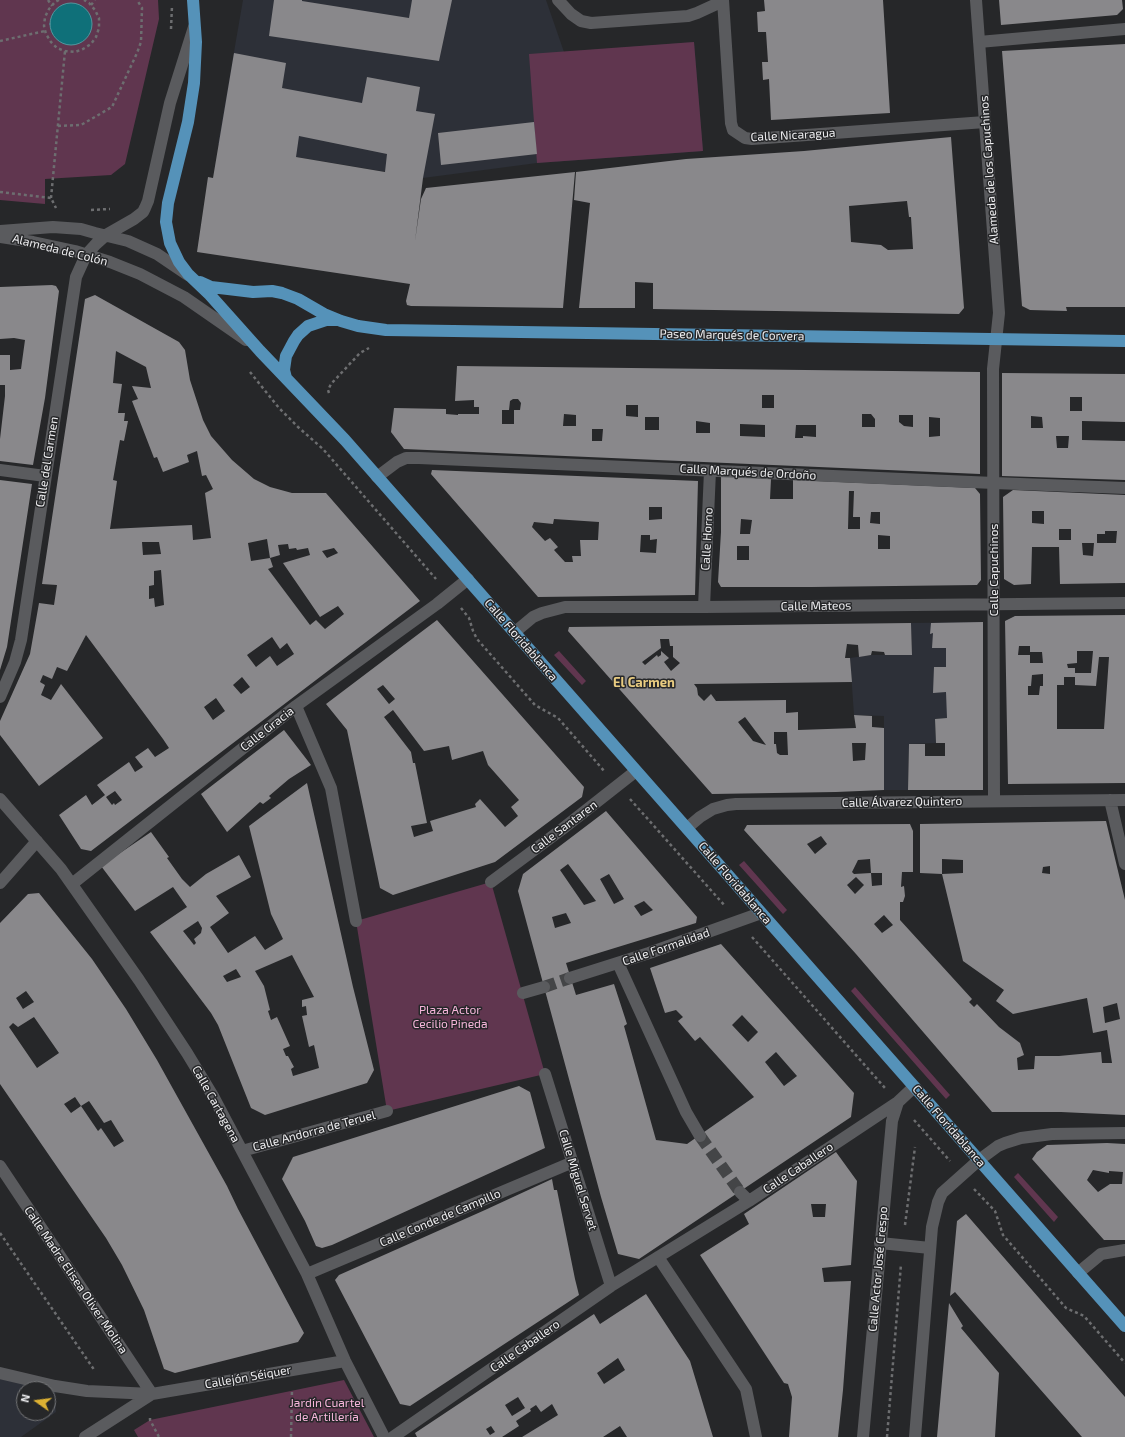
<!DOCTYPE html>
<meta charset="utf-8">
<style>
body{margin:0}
#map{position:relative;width:1125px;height:1437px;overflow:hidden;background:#262729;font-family:"Exo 2",sans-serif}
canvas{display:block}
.north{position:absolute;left:16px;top:1381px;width:40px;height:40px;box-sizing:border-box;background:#262729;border:1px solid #767779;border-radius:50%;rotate:284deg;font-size:11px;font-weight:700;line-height:16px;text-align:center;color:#eeeef0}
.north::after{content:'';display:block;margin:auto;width:14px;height:18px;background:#ddb133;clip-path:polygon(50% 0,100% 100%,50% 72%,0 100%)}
</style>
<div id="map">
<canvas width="1125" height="1437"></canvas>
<div class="north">N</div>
</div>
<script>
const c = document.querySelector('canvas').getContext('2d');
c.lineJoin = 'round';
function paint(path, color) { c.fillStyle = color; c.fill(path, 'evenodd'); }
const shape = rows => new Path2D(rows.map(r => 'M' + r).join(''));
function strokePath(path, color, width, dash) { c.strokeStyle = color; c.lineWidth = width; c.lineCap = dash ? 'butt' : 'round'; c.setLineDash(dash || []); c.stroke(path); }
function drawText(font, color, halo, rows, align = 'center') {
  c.font = font + ' "Exo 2",sans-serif'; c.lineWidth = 3; c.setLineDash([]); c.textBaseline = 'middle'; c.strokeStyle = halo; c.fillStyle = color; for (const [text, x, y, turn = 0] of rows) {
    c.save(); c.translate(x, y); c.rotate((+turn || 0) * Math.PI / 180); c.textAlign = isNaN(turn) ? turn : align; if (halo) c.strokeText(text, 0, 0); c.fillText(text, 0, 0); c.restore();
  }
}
const built = shape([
 [243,0,546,0,564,52,694,42,703,151,537,163,423,178,218,144],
 [983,622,983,717,935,719,936,743,909,744,908,790,884,790,884,716,854,715,850,658,871,655,912,655,911,623],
 [0,1374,55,1386,56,1412,21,1437,0,1437],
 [24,1389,48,1389,48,1413,24,1413]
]);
const green = shape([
 [0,0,158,0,159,19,125,164,111,175,45,179,45,204,0,200],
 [694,42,703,151,537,163,529,54],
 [559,651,586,681,582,685,554,655],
 [744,861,787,910,783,914,739,865],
 [491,882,545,1074,387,1111,356,921],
 [855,987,950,1095,946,1099,851,991],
 [1018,1173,1058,1217,1054,1222,1014,1177],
 [344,1380,374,1437,138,1437,134,1430,150,1420]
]);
const water = shape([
 '50 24a21 21 0 1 1 42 0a21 21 0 1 1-42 0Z'
]);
const building = shape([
 [274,0,302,0,302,1,409,18,412,0,452,0,439,61,269,36],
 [764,0,883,0,890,113,771,120,769,79,763,80,762,62,768,62,766,32,758,32,757,12,765,11],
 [999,0,1122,0,1123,9,1117,15,1001,25],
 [1125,44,1125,307,1066,307,1067,311,1030,310,1022,306,1002,51],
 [234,53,286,63,282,88,362,103,367,77,420,87,416,111,435,114,423,178,415,241,421,199,426,188,575,172,563,308,411,306,407,305,406,301,410,284,197,252,208,177,213,178],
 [299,136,387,154,385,172,296,157],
 [534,122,537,154,441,165,438,133],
 [951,137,964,308,959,314,653,309,653,283,635,282,635,308,579,308,590,203,574,200,576,172,686,159,804,151],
 [907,201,909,217,911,217,913,249,888,250,881,245,851,242,849,206],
 [52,285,56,286,59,291,45,398,33,465,0,461,0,439,5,396,5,385,0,385,0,355,10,355,10,370,21,369,25,340,14,338,0,339,0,287],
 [95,295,179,342,185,350,190,380,203,420,211,436,232,460,254,479,270,487,292,493,326,493,420,601,91,851,81,849,59,815,86,795,92,805,105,795,97,785,129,762,135,772,143,767,135,757,148,748,155,757,169,748,163,739,86,635,67,671,57,667,52,679,43,675,40,682,45,685,41,695,51,700,61,684,103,738,39,786,0,735,0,721,30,654,39,603,54,605,57,585,42,584,85,299],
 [116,351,146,367,151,388,132,386,138,399,132,401,154,458,157,457,163,472,189,462,187,455,197,451,202,476,206,475,213,489,205,493,211,538,193,540,192,525,110,529,117,481,113,480,120,440,124,441,128,421,124,421,125,413,118,413,122,384,113,383],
 [267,539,270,558,280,555,278,545,288,544,289,549,296,548,297,550,308,548,310,555,283,563,320,617,338,606,344,614,325,629,316,620,310,625,268,569,273,567,270,558,251,561,248,543],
 [142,542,159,542,161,554,143,555],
 [334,548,338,553,327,558,322,551],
 [161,570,164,605,155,607,154,598,149,599,149,586,154,585,154,571],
 [272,637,280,649,287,643,294,654,277,666,270,656,256,667,247,655],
 [242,677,250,687,241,694,233,685],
 [216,698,225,711,213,720,204,707],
 [115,791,122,800,115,805,114,803,112,805,106,797],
 [457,366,980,372,980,474,404,449,391,432,394,408,446,409,446,414,458,415,458,414,479,414,479,407,474,407,474,400,455,401],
 [762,395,774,395,774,408,762,408],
 [513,399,518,399,521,403,520,410,514,410,514,424,502,424,502,410,509,410,510,401],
 [626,405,638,405,638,417,626,416],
 [564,414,576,415,576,426,563,426],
 [862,414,871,414,875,419,875,427,862,427],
 [899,415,913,415,913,427,904,426,899,422],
 [645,417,659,417,659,430,645,430],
 [929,417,940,418,940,436,929,437],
 [696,421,710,423,710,433,696,433],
 [740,424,765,425,765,437,740,436],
 [796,425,816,425,816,437,803,436,803,438,795,438],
 [592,429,603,429,602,441,592,441],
 [1002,373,1125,374,1125,422,1082,421,1082,440,1125,441,1125,480,1002,476],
 [1070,397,1082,397,1082,411,1070,411],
 [1031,416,1042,417,1043,428,1031,428],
 [1056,436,1069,436,1068,448,1057,448],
 [432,470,698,481,695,595,538,597,431,474],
 [649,507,662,507,662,519,649,520],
 [554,519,599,522,598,540,580,540,581,556,572,556,573,562,565,562,554,550,558,547,550,538,545,541,532,527,534,522,553,524],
 [641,535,650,535,650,540,657,539,656,553,640,552],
 [721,476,771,479,770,499,793,499,793,480,975,488,980,494,981,580,977,585,812,587,721,587,718,582,721,532],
 [849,491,854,491,853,517,860,517,860,529,848,529],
 [871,512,880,512,880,524,870,523],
 [741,519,752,520,750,534,740,534],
 [878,535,890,536,890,549,878,549],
 [737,546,749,546,749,560,737,560],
 [0,480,32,484,7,647,0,670],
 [1013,490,1125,495,1125,583,1060,584,1059,547,1032,547,1031,584,1014,585,1004,579,1003,497],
 [1032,511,1044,511,1044,524,1032,523],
 [1059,529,1071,529,1071,540,1059,540],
 [1105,531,1117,531,1116,543,1097,543,1097,534,1105,534],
 [1082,543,1094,543,1093,556,1083,555],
 [1125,615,1125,783,1008,784,1005,621,1015,616],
 [1019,646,1030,646,1030,652,1042,652,1043,663,1030,663,1030,655,1018,655],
 [1077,651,1093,651,1091,673,1075,673,1075,668,1068,668,1067,664,1077,663],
 [1099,657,1109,657,1104,729,1057,729,1057,685,1064,685,1064,677,1075,677,1075,685,1096,686],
 [1043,674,1043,686,1040,686,1039,695,1028,695,1028,686,1031,686,1032,675],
 [437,620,584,787,582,797,495,862,393,895,380,888,347,730,326,704],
 [383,685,395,699,389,704,377,689],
 [393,710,424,751,449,746,452,760,483,751,488,765,519,800,511,807,518,816,505,827,480,799,475,804,476,807,430,821,433,831,414,837,411,826,427,823,415,763,413,763,411,752,384,717],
 [983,622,983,790,908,790,909,744,925,744,925,756,945,756,945,743,936,743,935,719,947,718,946,692,933,693,934,667,946,667,946,648,932,648,933,633,930,634,931,623],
 [911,623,912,655,885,655,884,652,872,651,871,655,859,657,858,645,847,644,845,658,850,658,852,682,694,684,697,688,698,695,704,701,711,694,716,701,786,700,786,713,798,712,798,730,856,728,854,715,872,716,872,727,884,728,884,790,836,792,712,794,568,631,569,627],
 [660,639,669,639,670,646,673,646,673,657,680,663,671,671,664,662,669,658,661,651,661,655,658,657,657,655,645,665,642,662,661,648],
 [745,717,766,745,753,741,738,722],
 [774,732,787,732,788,755,780,755,777,753,776,744,774,744],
 [852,743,866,743,865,760,853,761],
 [284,730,311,765,289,779,269,796,271,798,263,804,260,802,227,832,201,794],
 [307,783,353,987,374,1070,367,1083,265,1115,251,1108,218,1025,211,1013,150,932,187,907,173,887,135,911,101,866,151,832,169,857,167,858,182,879,190,887,206,874,239,855,251,877,216,896,229,913,210,927,228,953,255,936,265,950,283,939,271,914,249,826],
 [198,921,202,928,201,933,194,939,196,943,194,945,183,931],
 [292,955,314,997,302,1000,302,1007,306,1006,307,1015,302,1016,309,1047,314,1045,319,1068,293,1076,291,1069,294,1067,288,1056,286,1056,283,1049,290,1046,277,1017,271,1020,268,1011,270,1010,264,986,255,971],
 [236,969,241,977,227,982,223,976],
 [606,811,697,917,696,923,566,963,576,995,614,984,627,1024,624,1026,656,1140,687,1144,754,1097,700,1037,695,1041,678,1021,683,1017,676,1010,665,1013,650,968,721,944,854,1093,851,1117,639,1259,618,1254,601,1197,518,891,523,874],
 [568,864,596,901,584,905,560,870],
 [609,874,624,899,614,904,600,879],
 [644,901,653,910,641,916,634,906],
 [566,913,571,923,555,928,552,917],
 [742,1015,758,1032,748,1042,732,1025],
 [776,1052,797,1076,784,1086,765,1062],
 [1106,821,1125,900,1125,1115,1061,1112,992,1112,856,954,744,830,747,825,910,824,913,831,913,872,902,872,901,887,904,886,905,896,903,902,900,902,900,920,972,999,969,1002,974,1007,977,1004,999,1027,1020,1043,1024,1055,1017,1058,1018,1070,1034,1069,1035,1056,1059,1056,1101,1052,1102,1063,1112,1063,1107,1030,1093,1033,1087,998,1013,1014,996,1001,1004,990,963,961,942,874,920,873,920,824],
 [821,836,827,844,815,854,807,844],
 [870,859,871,873,854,874,852,872,858,860],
 [942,859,963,860,963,873,942,874],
 [1050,866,1050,874,1042,873,1043,867],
 [871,873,882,873,882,885,872,886],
 [856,877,864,885,855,894,847,885],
 [884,915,893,925,882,933,874,924],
 [1117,1003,1120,1019,1105,1023,1103,1007],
 [39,893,92,959,126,1009,157,1060,227,1186,238,1209,304,1333,298,1342,175,1373,164,1369,144,1310,122,1265,106,1238,0,1084,0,923,28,894],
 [26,991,34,1002,23,1009,16,998],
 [34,1017,59,1053,37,1068,9,1027,13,1023,18,1027],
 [75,1097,81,1106,89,1101,104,1123,111,1120,124,1141,114,1147,101,1128,98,1131,81,1106,71,1113,64,1104],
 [519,1086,530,1092,545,1148,332,1245,322,1248,316,1246,305,1221,282,1179,293,1157],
 [1107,1143,1125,1144,1125,1240,1104,1240,1032,1159,1037,1152,1047,1145],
 [1093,1170,1109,1173,1109,1171,1123,1172,1122,1184,1110,1184,1098,1192,1087,1180],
 [836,1152,857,1181,851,1265,822,1268,824,1282,851,1281,843,1390,838,1437,789,1437,792,1397,788,1384,784,1383,700,1255,749,1224,744,1214],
 [811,1204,826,1204,825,1217,813,1217],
 [552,1179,554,1190,557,1190,575,1279,579,1295,410,1406,400,1404,335,1280,339,1275,485,1210],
 [966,1214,1125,1397,1125,1437,1082,1437,955,1292,950,1296,957,1221],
 [646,1294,690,1361,713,1437,627,1437,620,1426,603,1437,522,1437,558,1415,552,1404,541,1412,536,1405,530,1409,531,1411,516,1421,519,1426,502,1437,417,1437,415,1433,594,1314,600,1324],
 [618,1358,625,1370,604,1384,597,1373],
 [518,1397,525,1408,512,1416,505,1405],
 [491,1426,495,1432,490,1435,486,1429],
 [949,1303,963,1326,961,1328,999,1373,995,1437,937,1437]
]);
const minorTunnel = shape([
 [544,987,570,978],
 [700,1136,740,1192]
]);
const path = shape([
 [48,0,52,6],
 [59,0,55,2,49,9,45,17,44,26,46,34,51,42,57,48,65,51,75,52,83,49,91,44,96,37,99,28,99,18,95,10,89,3,84,0],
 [91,5,95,0],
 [171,29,172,6],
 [0,41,45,31],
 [58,126,81,125,112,107,137,53,141,42,142,8,137,0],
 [0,192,51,198,56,208],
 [51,198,65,51],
 [91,210,110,209],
 [250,372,279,408,298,427,323,449,436,579],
 [329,393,328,390,331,384,360,353,369,348],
 [461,608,469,618,473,631,477,639,535,705,558,718,605,772],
 [630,799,725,906],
 [752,937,885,1088],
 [914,1120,950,1161],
 [974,1189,995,1211,1003,1235,1066,1308,1084,1316,1125,1363],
 [905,1225,915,1147],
 [0,1233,95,1371],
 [150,1418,150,1420,159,1437],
 [291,1437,292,1390],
 [887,1437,901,1264]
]);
const minor = shape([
 [558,0,571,14,581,21,591,23,688,16,697,13,723,1],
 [723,0,731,123,733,130,745,138,752,139,985,122],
 [976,0,999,313,993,369,994,801],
 [979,42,1125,29],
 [0,231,53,227,81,229,95,233,128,241,157,254,188,275],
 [0,237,33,242,75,251,110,262,140,274,184,297,246,340],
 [0,470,45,476],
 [377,477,397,462,406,458,419,458,994,483,1125,488],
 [704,607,710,471],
 [515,632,533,617,542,613,565,607,704,607,1125,603],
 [0,697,15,662,21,640,76,277,86,255,96,244,106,235,134,219,143,212,145,208,148,201,170,103,194,27],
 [296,706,331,788,356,921],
 [0,799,61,869,139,980,187,1053,213,1096,307,1274,345,1361,384,1437],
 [1110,800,1125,864],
 [687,828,700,817,713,809,727,805,736,804,1125,800],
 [491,882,561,830,636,771],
 [0,883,37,841],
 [72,884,296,706,437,604,468,579],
 [618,963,686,1112,700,1136],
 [570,978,649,953,761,913],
 [523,993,544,987],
 [545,1074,611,1286],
 [242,1151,387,1111],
 [0,1166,152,1394],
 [740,1192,749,1201],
 [880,1243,930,1248],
 [658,1257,746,1389,756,1437],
 [1078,1273,1101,1254,1125,1250],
 [307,1274,573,1162],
 [0,1373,55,1386,87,1391,152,1394,345,1361],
 [85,1437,152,1394],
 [393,1437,611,1286,749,1201,898,1102,914,1087],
 [863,1437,892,1121,898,1102],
 [915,1437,932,1227,938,1202,942,1193,979,1160,998,1146,1005,1143,1021,1138,1052,1134,1125,1133]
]);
const major = shape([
 [193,0,196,42,194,83,188,122,168,203,166,222,170,243,179,262,188,274,210,295,260,351,345,440,1125,1326],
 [200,282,211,287,228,289,253,292,272,291,282,293,298,299,324,314,341,321,358,326,386,330,1125,341],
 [286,378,284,370,286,356,294,341,298,335,308,326,326,320,338,320]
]);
const streetNames = [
 ["Calle Nicaragua",793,135,-3],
 ["Alameda de los Capuchinos",989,170,-94],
 ["Alameda de Colón",60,250,14],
 ["Paseo Marqués de Corvera",732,335,1],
 ["Calle del Carmen",47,462,-81],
 ["Calle Marqués de Ordoño",748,472,3],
 ["Calle Horno",707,539,-87],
 ["Calle Capuchinos",994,570,-90],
 ["Calle Mateos",816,606,-1],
 ["Calle Floridablanca",521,640,49],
 ["Calle Gracia",267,729,-38],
 ["Calle Álvarez Quintero",902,802,-1],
 ["Calle Santaren",564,827,-37],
 ["Calle Floridablanca",735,883,49],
 ["Calle Formalidad",666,947,-19],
 ["Calle Cartagena",216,1104,61],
 ["Calle Floridablanca",949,1126,49],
 ["Calle Andorra de Teruel",314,1131,-15],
 ["Calle Caballero",798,1168,-34],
 ["Calle Miguel Servet",578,1180,73],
 ["Calle Conde de Campillo",440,1218,-23],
 ["Calle Actor José Crespo",878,1269,-85],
 ["Calle Madre Elisea Oliver Molina",76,1280,56],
 ["Calle Caballero",525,1346,-35],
 ["Callejón Séiquer",248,1377,-10]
];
const parkNames = [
 ["Plaza Actor",450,1010],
 ["Cecilio Pineda",450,1024],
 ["Jardín Cuartel",327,1403],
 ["de Artillería",327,1417]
];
const neighbourhoodNames = [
 ["El Carmen",644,683]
];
paint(built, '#2d3038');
paint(green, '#60364f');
paint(water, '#0f7079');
strokePath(water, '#52969d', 1);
paint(building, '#89888b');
strokePath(minorTunnel, '#444547', 12, [12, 6]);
strokePath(path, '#6d6e70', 2.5, [3, 3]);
strokePath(minor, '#5a5b5e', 12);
strokePath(major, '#5592b9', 12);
drawText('12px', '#eeeef0', '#262729', streetNames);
drawText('12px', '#f6b5da', '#262729', parkNames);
drawText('bold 13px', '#e9cc81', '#262729', neighbourhoodNames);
</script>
